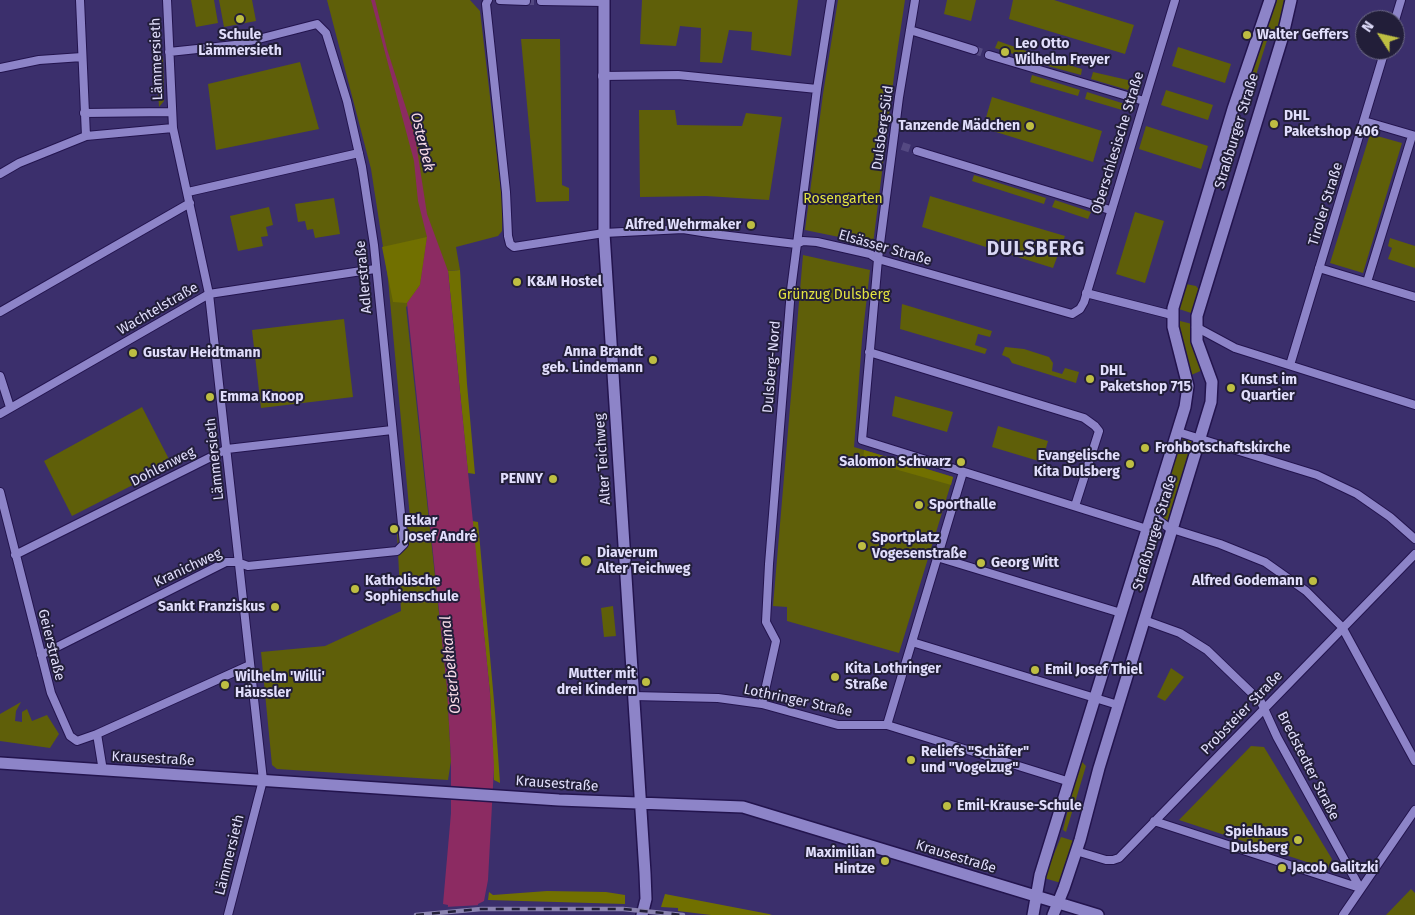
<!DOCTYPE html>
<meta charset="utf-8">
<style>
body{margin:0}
#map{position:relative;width:1415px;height:915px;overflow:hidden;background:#3b2f6c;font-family:"Fira Sans",sans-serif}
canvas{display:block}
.north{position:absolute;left:1355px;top:10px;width:50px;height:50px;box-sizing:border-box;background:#221e39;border:1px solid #6e6b87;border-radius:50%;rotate:305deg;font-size:14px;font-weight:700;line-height:20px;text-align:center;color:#e1defc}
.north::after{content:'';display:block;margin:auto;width:18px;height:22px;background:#bebe42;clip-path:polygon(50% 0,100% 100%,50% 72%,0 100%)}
</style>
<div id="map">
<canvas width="1415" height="915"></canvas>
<div class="north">N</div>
</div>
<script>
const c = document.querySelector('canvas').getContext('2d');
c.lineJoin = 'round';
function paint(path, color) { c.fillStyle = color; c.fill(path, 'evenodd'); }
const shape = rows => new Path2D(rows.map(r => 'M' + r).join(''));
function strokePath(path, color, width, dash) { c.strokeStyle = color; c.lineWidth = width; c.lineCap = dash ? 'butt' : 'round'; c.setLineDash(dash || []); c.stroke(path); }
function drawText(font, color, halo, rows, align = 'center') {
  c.font = font + ' "Fira Sans",sans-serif'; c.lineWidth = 4; c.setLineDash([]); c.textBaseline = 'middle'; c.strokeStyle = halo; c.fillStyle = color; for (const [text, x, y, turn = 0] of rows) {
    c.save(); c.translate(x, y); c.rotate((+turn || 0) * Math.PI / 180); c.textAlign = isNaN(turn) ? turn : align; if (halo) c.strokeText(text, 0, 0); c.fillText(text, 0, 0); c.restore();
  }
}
const green = shape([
 [191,0,214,0,218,23,196,27],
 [219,0,252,0,256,21,224,27],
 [327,0,470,0,480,11,503,208,502,231,498,236,456,247,460,270,448,271,406,307,447,687,451,761,448,780,277,769,272,765,261,652,325,646,401,611,397,533,410,518,388,279,371,169],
 [642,0,798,0,791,56,751,50,752,32,729,30,722,63,700,62,701,28,680,26,676,46,640,44],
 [838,0,905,0,896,60,873,244,805,230,823,94],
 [947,0,976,0,971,21,944,14],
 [1013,0,1054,0,1134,25,1125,54,1009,19],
 [1275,0,1284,0,1279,37,1270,31,1245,110,1237,107,1245,80,1255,63],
 [521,39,560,39,562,185,569,188,569,201,536,202],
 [998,41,1032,53,1029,59,995,48],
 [1178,47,1231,64,1225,83,1172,66],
 [163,56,164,101,159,107,156,58],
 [1039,56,1082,69,1081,75,1037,63],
 [300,62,319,129,216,150,208,84],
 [1093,72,1132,81,1128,90,1091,79],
 [1032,75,1080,90,1078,96,1030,82],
 [1166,90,1213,105,1208,120,1161,105],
 [1087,92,1125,104,1122,110,1085,99],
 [992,97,1102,131,1093,162,983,128],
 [639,110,675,110,677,125,742,126,746,113,782,117,769,200,706,196,640,197],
 [1146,126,1208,146,1201,169,1139,149],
 [1370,134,1402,143,1363,273,1330,263],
 [974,175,1046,198,1044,204,972,181],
 [930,196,1065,236,1053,268,922,227],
 [334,198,340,234,315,238,313,229,307,230,305,221,298,222,295,204],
 [1055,200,1091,212,1088,219,1052,207],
 [269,207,273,225,266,227,268,236,261,237,263,246,238,251,230,216],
 [1135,212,1164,221,1145,283,1116,274],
 [1390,238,1415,246,1415,268,1388,259,1392,248,1388,246],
 [803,255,870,270,862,340,854,447,953,477,899,653,787,621,787,607,773,606],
 [1186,284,1196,286,1201,292,1194,314,1176,308],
 [902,304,992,331,990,337,978,334,975,345,987,349,985,354,900,329],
 [344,319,353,397,261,408,252,330],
 [1176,320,1192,324,1205,369,1189,376],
 [1005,347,1024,349,1049,357,1053,363,1052,371,1062,374,1065,368,1079,372,1076,383,1012,363,1009,358,1002,355],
 [895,396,953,412,947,432,892,416],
 [142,407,172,465,72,516,44,461],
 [998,426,1048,441,1042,462,992,447],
 [1179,437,1196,442,1169,522,1167,521,1162,517,1161,511,1170,484,1169,472],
 [613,606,616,636,604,637,601,608],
 [1171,668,1184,677,1165,701,1157,697],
 [21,702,16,711,15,721,22,722,22,712,27,709,32,721,47,715,59,734,50,748,0,741,0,714],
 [1251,746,1264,747,1332,859,1328,869,1179,820],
 [1080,760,1086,766,1066,832,1063,830],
 [1061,837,1074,841,1061,883,1044,878],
 [1411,889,1415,893,1415,915,1386,915]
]);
const forest = shape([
 [427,237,420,285,407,303,393,302,382,247],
 [460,270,467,384,475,474,468,473,448,271],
 [864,450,953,477,951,485,863,460],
 [472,521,478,522,495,712,500,783,494,780,490,693],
 [547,891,606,892,625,895,625,904,488,900,489,892,493,895],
 [665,894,769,914,772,915,711,915,678,911,678,908,661,907]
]);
const water = shape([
 [371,0,375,0,387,49,415,136,427,214,448,271,490,693,494,767,488,880,484,901,478,904,477,915,447,915,448,905,443,904,451,813,451,761,447,687,407,303,420,285,427,237,418,201,414,161]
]);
const pier = shape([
 [481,905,480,915,445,915,445,907]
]);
const streetTunnel = shape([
 [526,1,541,1],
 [974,50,989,55],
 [902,146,917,151]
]);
const street = shape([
 [80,0,86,136],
 [167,0,173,128,209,294,263,780,228,915],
 [488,0,486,4,506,192,508,236,510,244,514,247,604,233,683,229,721,235,796,244,803,241,817,242,870,254,878,259,1072,314,1080,309,1084,302,1175,0],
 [500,0,526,1],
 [915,0,899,97,878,259,862,440,1147,529],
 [541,1,604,2],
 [1395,20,1401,0],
 [910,30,974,50],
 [989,55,1144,101],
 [0,68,39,60,82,57],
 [602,76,678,75,817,89],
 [84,113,171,112],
 [1364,121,1415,136],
 [917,151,1110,210],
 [0,174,19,163,86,136,173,128],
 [188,192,359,153],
 [1319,268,1415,297],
 [1367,282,1412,136],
 [1086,293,1172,315],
 [0,312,190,203],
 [1196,327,1235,348,1415,405],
 [869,352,1084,418,1095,426,1099,431,1075,506],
 [1290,365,1385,50],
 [0,376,10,407],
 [0,414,209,294,375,269],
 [1178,432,1317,475,1357,494,1390,517,1415,539],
 [0,492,51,693,70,736,77,741,97,734,103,771],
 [1154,510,1157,519,1169,528,1220,544,1265,562,1306,591,1342,627,1415,761],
 [15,555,227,449,392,430],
 [937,557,1121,613],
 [1144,620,1180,633,1207,650,1261,702,1277,737,1360,888],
 [912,642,1118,705],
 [41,655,226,562,237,562,248,566,397,551,404,544,374,245,362,167,347,101,326,33,317,24,235,45,169,52],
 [633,696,718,698,762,704,838,725,887,725,1070,782],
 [762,704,776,641,766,622,769,564,791,290,817,89,831,0],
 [887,725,963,472],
 [97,734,250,665],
 [1154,821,1360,888],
 [1076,851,1106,860,1113,860,1119,858,1415,554],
 [1343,915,1415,810]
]);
const secondary = shape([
 [604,0,604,233,645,873,646,899,642,915],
 [0,763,559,800,743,807,1098,915],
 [1033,915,1040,875,1185,407,1188,386,1173,327,1173,308,1233,109,1270,0],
 [1053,915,1064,888,1080,840,1099,768,1211,402,1212,382,1197,341,1197,316,1282,39,1291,0]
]);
const rail = shape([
 [416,915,481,909,623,909,683,915]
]);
const markers = [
 [240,19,5,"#bebe42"],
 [1247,35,5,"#bebe42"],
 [1005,52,5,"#bebe42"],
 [1274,124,5,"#bebe42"],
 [1030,126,5,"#bebe42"],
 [751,225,5,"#bebe42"],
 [517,282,5,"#bebe42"],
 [133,353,5,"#bebe42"],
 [653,360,5,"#bebe42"],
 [1090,379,5,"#bebe42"],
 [1231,388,5,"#bebe42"],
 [210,397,5,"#bebe42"],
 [1145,448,5,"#bebe42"],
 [961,462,5,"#bebe42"],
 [1130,464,5,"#bebe42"],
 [553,479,5,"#bebe42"],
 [919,505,5,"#bebe42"],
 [394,529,5,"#bebe42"],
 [862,546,5,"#bebe42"],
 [586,561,6,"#bebe42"],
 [981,563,5,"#bebe42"],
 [1313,581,5,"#bebe42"],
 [355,589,5,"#bebe42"],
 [275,607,5,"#bebe42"],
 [1035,670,5,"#bebe42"],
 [835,677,5,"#bebe42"],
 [646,682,5,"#bebe42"],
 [225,685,5,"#bebe42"],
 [911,760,5,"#bebe42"],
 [947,806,5,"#bebe42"],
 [1298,840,5,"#bebe42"],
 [885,861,5,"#bebe42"],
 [1282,868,5,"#bebe42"]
];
const poiNames = [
 ["Schule",240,35,"center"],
 ["Lämmersieth",240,51,"center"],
 ["Walter Geffers",1257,35],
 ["Leo Otto",1015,44],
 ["Wilhelm Freyer",1015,60],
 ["DHL",1284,116],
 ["Paketshop 406",1284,132],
 ["Tanzende Mädchen",1020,126,"right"],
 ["Alfred Wehrmaker",741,225,"right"],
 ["K&M Hostel",527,282],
 ["Anna Brandt",643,352,"right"],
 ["geb. Lindemann",643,368,"right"],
 ["Gustav Heidtmann",143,353],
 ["DHL",1100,371],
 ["Paketshop 715",1100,387],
 ["Kunst im",1241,380],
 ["Quartier",1241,396],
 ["Emma Knoop",220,397],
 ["Frohbotschaftskirche",1155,448],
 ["Evangelische",1120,456,"right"],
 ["Kita Dulsberg",1120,472,"right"],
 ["Salomon Schwarz",951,462,"right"],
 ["PENNY",543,479,"right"],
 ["Sporthalle",929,505],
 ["Etkar",404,521],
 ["Josef André",404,537],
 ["Sportplatz",872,538],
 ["Vogesenstraße",872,554],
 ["Diaverum",597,553],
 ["Alter Teichweg",597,569],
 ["Georg Witt",991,563],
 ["Katholische",365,581],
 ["Sophienschule",365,597],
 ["Alfred Godemann",1303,581,"right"],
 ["Sankt Franziskus",265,607,"right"],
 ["Kita Lothringer",845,669],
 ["Straße",845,685],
 ["Emil Josef Thiel",1045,670],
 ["Mutter mit",636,674,"right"],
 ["drei Kindern",636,690,"right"],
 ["Wilhelm 'Willi'",235,677],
 ["Häussler",235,693],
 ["Reliefs \"Schäfer\"",921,752],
 ["und \"Vogelzug\"",921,768],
 ["Emil-Krause-Schule",957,806],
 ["Spielhaus",1288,832,"right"],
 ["Dulsberg",1288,848,"right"],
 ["Maximilian",875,853,"right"],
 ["Hintze",875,869,"right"],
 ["Jacob Galitzki",1292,868]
];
const streetNames = [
 ["Lämmersieth",157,59,-92],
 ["Dulsberg-Süd",883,128,-82],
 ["Straßburger Straße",1237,131,-73],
 ["Oberschlesische Straße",1118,143,-73],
 ["Tiroler Straße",1326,204,-73],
 ["Elsässer Straße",885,248,16],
 ["Adlerstraße",364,277,-95],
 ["Wachtelstraße",158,309,-30],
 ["Dulsberg-Nord",772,367,-85],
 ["Lämmersieth",215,459,-96],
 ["Alter Teichweg",603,459,-94],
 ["Dohlenweg",163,467,-27],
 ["Straßburger Straße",1155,533,-73],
 ["Kranichweg",188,568,-25],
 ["Geierstraße",51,645,76],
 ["Lothringer Straße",798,701,12],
 ["Probsteier Straße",1242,713,-46],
 ["Krausestraße",153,759,3],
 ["Bredstedter Straße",1308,766,63],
 ["Krausestraße",557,784,4],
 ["Lämmersieth",230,855,-76],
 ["Krausestraße",956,857,17]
];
const parkNames = [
 ["Rosengarten",843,199],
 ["Grünzug Dulsberg",834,295]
];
const waterNames = [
 ["Osterbek",422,142,76],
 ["Osterbekkanal",451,665,-96]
];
const districtNames = [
 ["DULSBERG",1036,250]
];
paint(green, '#5f5f09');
paint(forest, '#717000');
paint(water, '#8c2b62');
paint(pier, '#3b2f6c');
strokePath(streetTunnel, '#544982', 8, [8, 4]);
strokePath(street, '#23144e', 10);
strokePath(secondary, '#23144e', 14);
strokePath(street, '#8d84c8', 8);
strokePath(secondary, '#8d84c8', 11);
strokePath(rail, '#8a82b0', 4.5);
strokePath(rail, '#221e39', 2.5, [8]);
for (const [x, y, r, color] of markers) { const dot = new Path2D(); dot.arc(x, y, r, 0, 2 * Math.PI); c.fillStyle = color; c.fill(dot); strokePath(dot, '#221e39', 2); }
drawText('bold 14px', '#e1defc', '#221e39', poiNames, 'left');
drawText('14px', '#e1defc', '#221e39', streetNames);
drawText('14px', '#e3e341', '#221e39', parkNames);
drawText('italic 15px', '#f6dae6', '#221e39', waterNames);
c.letterSpacing = '1px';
drawText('bold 19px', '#d9d7f4', '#221e39', districtNames);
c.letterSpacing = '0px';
</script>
